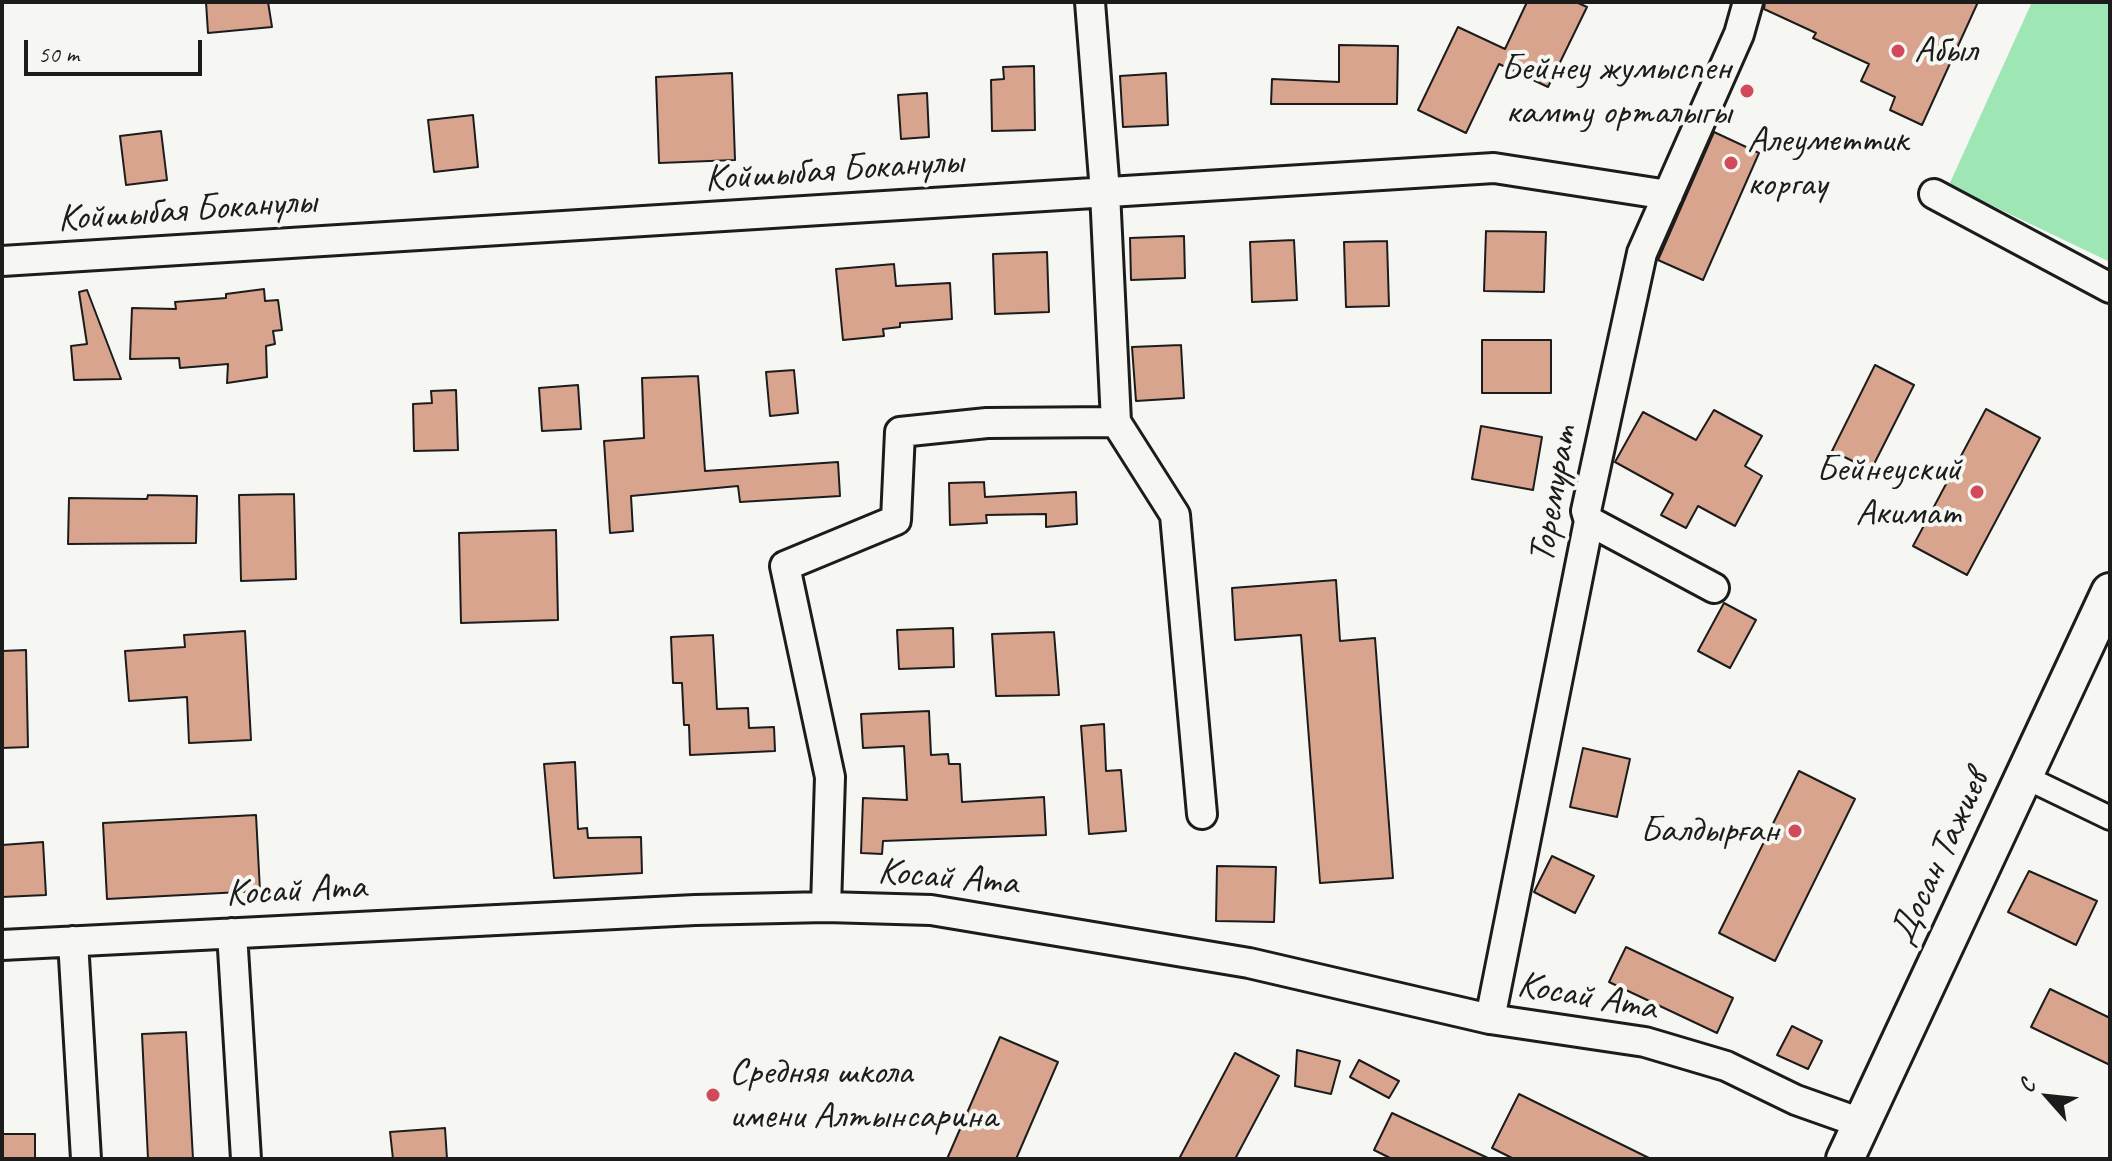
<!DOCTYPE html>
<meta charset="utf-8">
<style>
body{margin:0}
#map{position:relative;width:2112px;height:1161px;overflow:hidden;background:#f6f6f2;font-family:Caveat,sans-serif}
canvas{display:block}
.frame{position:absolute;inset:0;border:4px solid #1c1c1c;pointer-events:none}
.north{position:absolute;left:2008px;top:1057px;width:80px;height:80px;-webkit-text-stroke:6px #f6f6f2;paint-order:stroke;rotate:297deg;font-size:22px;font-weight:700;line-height:32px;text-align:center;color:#1c1c1c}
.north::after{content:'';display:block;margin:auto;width:28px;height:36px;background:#1c1c1c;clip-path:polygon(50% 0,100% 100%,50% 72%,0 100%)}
.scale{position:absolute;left:24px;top:40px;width:178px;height:36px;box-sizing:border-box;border:4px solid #1c1c1c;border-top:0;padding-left:10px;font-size:24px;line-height:28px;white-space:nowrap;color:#1c1c1c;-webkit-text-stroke:6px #f6f6f2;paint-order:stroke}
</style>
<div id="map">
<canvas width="2112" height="1161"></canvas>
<div class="frame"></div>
<div class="north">С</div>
<div class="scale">50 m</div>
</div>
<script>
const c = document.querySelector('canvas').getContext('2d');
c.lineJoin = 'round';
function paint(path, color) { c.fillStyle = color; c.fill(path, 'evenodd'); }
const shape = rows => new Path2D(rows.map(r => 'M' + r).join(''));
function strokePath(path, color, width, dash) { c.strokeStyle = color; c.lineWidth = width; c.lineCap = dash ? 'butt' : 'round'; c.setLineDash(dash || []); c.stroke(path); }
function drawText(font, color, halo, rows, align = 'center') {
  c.font = font + ' Caveat,sans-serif'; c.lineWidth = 8; c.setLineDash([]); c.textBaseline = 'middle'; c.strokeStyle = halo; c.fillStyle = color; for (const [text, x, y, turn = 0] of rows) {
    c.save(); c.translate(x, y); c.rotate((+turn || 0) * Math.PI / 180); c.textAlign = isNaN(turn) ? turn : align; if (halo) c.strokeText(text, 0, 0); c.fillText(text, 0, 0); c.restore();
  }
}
const green = shape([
 [2032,2,2110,2,2110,262,1949,185]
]);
const building = shape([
 [206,2,268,2,272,27,208,33,206,2],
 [1527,2,1576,2,1587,7,1548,87,1499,64,1466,133,1418,110,1458,27,1505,49,1527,2],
 [1765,2,1978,2,1922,125,1890,110,1895,97,1861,81,1869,64,1813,38,1816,33,1764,9,1765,2],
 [1339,45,1398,46,1397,104,1271,104,1272,79,1339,82,1339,45],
 [1034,66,1035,130,992,131,991,80,1004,79,1003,67,1034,66],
 [732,73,735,160,659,163,656,77,732,73],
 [1166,73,1168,125,1123,127,1120,76,1166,73],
 [927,93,929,137,901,139,898,95,927,93],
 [473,115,478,167,434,172,428,120,473,115],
 [161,131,167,180,126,185,120,136,161,131],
 [1714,132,1759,153,1703,280,1658,260,1714,132],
 [1486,231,1546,232,1544,292,1484,291,1486,231],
 [1184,236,1185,278,1131,280,1130,238,1184,236],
 [1294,240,1297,300,1252,302,1250,242,1294,240],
 [1387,241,1389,306,1346,307,1344,242,1387,241],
 [1047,252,1049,312,995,314,993,254,1047,252],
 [894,264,896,286,950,283,952,319,900,323,900,327,883,329,884,336,843,340,836,269,894,264],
 [264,289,265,301,278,300,282,330,273,331,275,344,266,346,267,377,227,383,228,364,180,368,179,358,130,359,132,308,176,309,175,302,226,298,226,294,264,289],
 [87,290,121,379,74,380,71,346,87,344,79,292,87,290],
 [1482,340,1551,340,1551,393,1482,393,1482,340],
 [1181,345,1184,398,1136,401,1132,347,1181,345],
 [1875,365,1914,385,1871,470,1832,451,1875,365],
 [794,370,798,413,770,416,766,372,794,370],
 [698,376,705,471,838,462,840,496,740,502,738,486,631,496,633,531,610,533,604,441,644,438,642,378,698,376],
 [578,385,581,429,542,431,539,388,578,385],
 [456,390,458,450,414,451,413,404,432,403,431,391,456,390],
 [1986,409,2040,438,1967,575,1913,546,1986,409],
 [1714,410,1762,436,1745,466,1762,476,1735,526,1698,506,1686,528,1661,515,1673,494,1615,462,1643,412,1696,440,1714,410],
 [1481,426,1542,437,1533,490,1472,479,1481,426],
 [984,482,985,497,1076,492,1077,524,1046,527,1046,514,986,515,987,523,950,525,949,483,984,482],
 [294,494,296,579,241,581,239,495,294,494],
 [148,495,197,496,196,543,68,544,69,498,147,499,148,495],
 [556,530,558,620,461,623,459,533,556,530],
 [1336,580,1340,641,1375,638,1393,878,1320,883,1301,635,1235,640,1232,588,1336,580],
 [1724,603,1756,620,1730,668,1698,651,1724,603],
 [953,628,954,667,899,669,897,630,953,628],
 [245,631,251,740,189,743,187,697,129,701,125,651,185,647,184,635,245,631],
 [1054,632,1059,695,996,696,992,634,1054,632],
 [713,635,717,709,748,708,749,728,774,727,775,751,690,755,689,725,684,725,682,683,673,683,671,637,713,635],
 [26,650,28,747,2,748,2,651,26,650],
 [929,711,931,755,948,754,949,764,960,764,962,802,1044,797,1046,835,883,841,882,854,861,853,863,798,907,800,904,746,863,748,861,714,929,711],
 [1104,724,1106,771,1121,770,1126,831,1089,834,1081,726,1104,724],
 [1583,748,1630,759,1617,817,1570,807,1583,748],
 [575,762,578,829,587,828,588,838,641,837,642,873,554,878,544,764,575,762],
 [1799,771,1855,799,1775,961,1719,933,1799,771],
 [256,815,260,891,107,899,103,823,256,815],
 [43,842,46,895,2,897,2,845,43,842],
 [1552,856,1594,876,1575,913,1534,892,1552,856],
 [1217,866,1276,867,1274,922,1216,921,1217,866],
 [2029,871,2097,901,2076,945,2008,912,2029,871],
 [1626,947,1733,998,1717,1033,1609,982,1626,947],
 [2050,989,2110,1018,2110,1065,2031,1027,2050,989],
 [1792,1026,1822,1041,1808,1069,1777,1055,1792,1026],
 [186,1032,193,1159,148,1159,142,1034,186,1032],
 [1000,1037,1058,1062,1016,1159,947,1159,1000,1037],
 [1297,1050,1340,1061,1331,1094,1295,1086,1297,1050],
 [1235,1053,1279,1076,1235,1159,1179,1159,1235,1053],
 [1359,1060,1399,1081,1389,1098,1350,1077,1359,1060],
 [1519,1094,1651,1159,1514,1159,1492,1148,1519,1094],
 [1392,1113,1490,1159,1392,1159,1374,1150,1392,1113],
 [445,1128,447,1159,393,1159,390,1132,445,1128],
 [2,1134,35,1134,35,1159,2,1159,2,1134]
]);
const pedestrian = shape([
 [2025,777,2110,818]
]);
const minor = shape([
 [1090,2,1105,192,1116,422],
 [1934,194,2110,288],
 [2,261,1494,168,1668,195],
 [1589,521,1714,588],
 [826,907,830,777,785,566,896,520,900,432,987,423,1116,422,1175,515,1202,814],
 [232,933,246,1159],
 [73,941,86,1159],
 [2,945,695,910,826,907,931,910,1249,963,1490,1019,1645,1042,1726,1066,1796,1100,1861,1123],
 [1490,1019,1589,521,1586,511,1642,253,1739,34,1748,2]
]);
const tertiary = shape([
 [1845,1159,2110,592]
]);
const markers = [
 [1898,51,8,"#d1495b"],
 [1747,91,8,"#d1495b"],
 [1731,163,8,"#d1495b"],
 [1977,492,8,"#d1495b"],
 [1795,831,8,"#d1495b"],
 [713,1095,8,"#d1495b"]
];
const poiNames = [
 ["Абыл",1914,51],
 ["Бейнеу жумыспен",1731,69,"right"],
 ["камту орталыгы",1731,113,"right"],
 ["Алеуметтик",1747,141],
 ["коргау",1747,185],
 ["Бейнеуский",1961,470,"right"],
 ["Акимат",1961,514,"right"],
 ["Балдырған",1779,831,"right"],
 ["Средняя школа",729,1073],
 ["имени Алтынсарина",729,1117]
];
const streetNames = [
 ["Койшыбая Боканулы",834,171,-4],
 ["Койшыбая Боканулы",187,211,-4],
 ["Торемурат",1554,495,-80],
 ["Досан Тажиев",1940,858,-65],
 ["Косай Ата",948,878,5],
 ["Косай Ата",296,891,-3],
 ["Косай Ата",1587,997,10]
];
paint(green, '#9ee7b5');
paint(building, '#d8a48e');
strokePath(building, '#1c1c1c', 2);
strokePath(pedestrian, '#1c1c1c', 28);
strokePath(minor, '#1c1c1c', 34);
strokePath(tertiary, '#1c1c1c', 42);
strokePath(pedestrian, '#f6f6f2', 22);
strokePath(minor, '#f6f6f2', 28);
strokePath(tertiary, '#f6f6f2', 36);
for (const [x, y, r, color] of markers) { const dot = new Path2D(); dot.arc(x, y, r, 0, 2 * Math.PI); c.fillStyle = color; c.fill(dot); strokePath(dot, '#f6f6f2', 3); }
drawText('38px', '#1c1c1c', '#f6f6f2', poiNames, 'left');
drawText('38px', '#1c1c1c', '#f6f6f2', streetNames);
</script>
